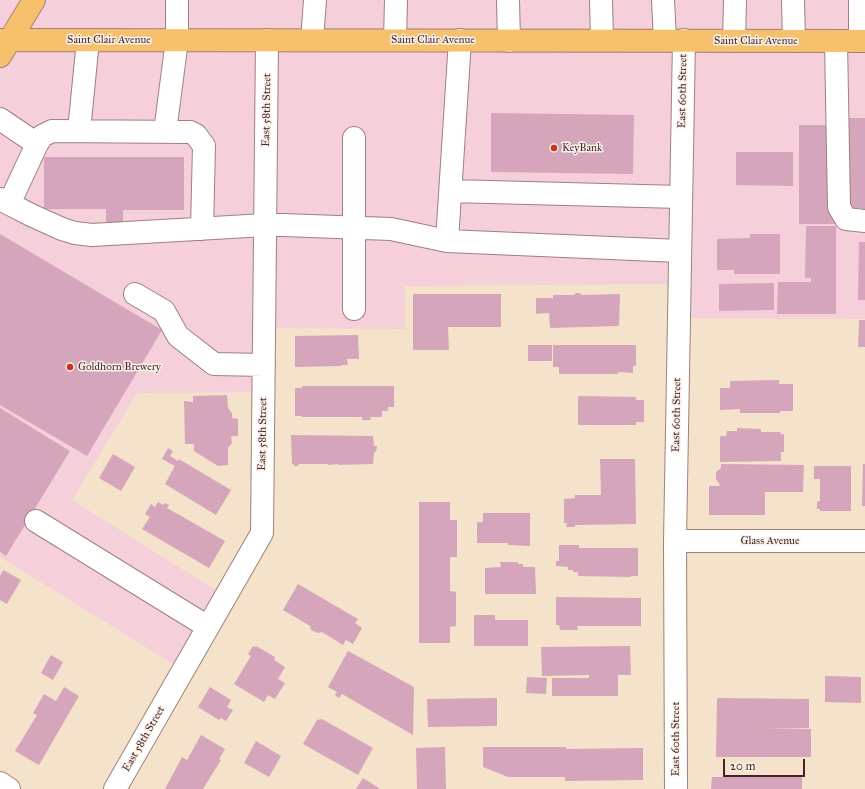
<!DOCTYPE html>
<style>
body{margin:0}
#map{position:relative;width:865px;height:789px;overflow:hidden;background:#f5e2ca;font-family:"IM FELL Great Primer",serif}
canvas{display:block}
.scale{position:absolute;left:723px;top:759px;width:82px;height:18px;box-sizing:border-box;border:2px solid #4a1f2b;border-top:0;padding-left:5px;font-size:12px;line-height:14px;white-space:nowrap;color:#4a1f2b;-webkit-text-stroke:3px #f7f3e8;paint-order:stroke}
</style>
<div id="map">
<canvas width="865" height="789"></canvas>
<div class="scale">20 m</div>
</div>
<script>
const c = document.querySelector('canvas').getContext('2d');
c.lineJoin = 'round';
function paint(path, color) { c.fillStyle = color; c.fill(path, 'evenodd'); }
const shape = rows => new Path2D(rows.map(r => 'M' + r).join(''));
function strokePath(path, color, width, dash) { c.strokeStyle = color; c.lineWidth = width; c.lineCap = dash ? 'butt' : 'round'; c.setLineDash(dash || []); c.stroke(path); }
function drawText(font, color, halo, rows, align = 'center') {
  c.font = font + ' "IM FELL Great Primer",serif'; c.lineWidth = 3; c.setLineDash([]); c.textBaseline = 'middle'; c.strokeStyle = halo; c.fillStyle = color; for (const [text, x, y, turn = 0] of rows) {
    c.save(); c.translate(x, y); c.rotate((+turn || 0) * Math.PI / 180); c.textAlign = isNaN(turn) ? turn : align; if (halo) c.strokeText(text, 0, 0); c.fillText(text, 0, 0); c.restore();
  }
}
const built = shape([
 [0,0,865,0,865,319,679,318,679,284,405,286,405,329,264,328,264,392,137,393,72,500,225,596,183,670,0,557]
]);
const building = shape([
 [491,113,634,115,633,174,491,172],
 [847,118,865,118,865,212,863,212,862,208,846,208],
 [799,125,836,125,836,224,799,224],
 [736,152,793,152,793,186,736,185],
 [44,157,184,157,184,210,123,210,123,230,106,230,106,209,44,209],
 [806,226,836,226,836,314,777,314,778,282,811,282,811,278,805,278],
 [0,234,162,330,87,456,0,405],
 [750,234,780,234,780,274,734,274,734,270,717,270,717,239,750,238],
 [859,242,865,242,865,300,858,300],
 [774,283,774,310,719,311,719,284],
 [576,293,580,293,582,295,620,294,619,326,550,328,549,313,536,314,536,298,553,298,553,295,574,295],
 [413,294,501,294,501,327,448,327,449,350,413,350],
 [859,320,865,320,865,347,858,347],
 [358,335,359,359,347,359,348,365,342,365,341,366,295,367,295,336],
 [528,345,552,345,552,361,528,361],
 [553,345,636,345,636,366,633,366,633,373,618,372,618,374,559,374,559,367,553,367],
 [779,380,779,384,793,384,793,411,780,411,780,413,740,413,740,409,720,410,720,388,730,388,730,381],
 [302,386,394,386,394,407,388,407,388,411,382,411,382,417,370,417,371,420,362,420,362,417,301,417,302,416,295,416,295,388,302,388],
 [227,395,228,408,232,413,232,418,238,419,238,436,231,436,232,443,228,448,228,465,218,466,194,451,194,444,185,444,184,401,193,402,193,396],
 [578,396,636,397,636,400,644,400,644,422,636,422,636,425,578,425],
 [0,408,70,451,6,556,0,552],
 [737,428,761,429,761,432,781,432,780,434,784,434,784,452,781,452,781,461,720,462,720,436,726,436,727,431,737,431],
 [291,435,373,436,374,446,377,446,376,452,374,452,373,464,338,465,338,464,328,465,328,464,299,464,298,466,294,466,294,464,292,464],
 [168,448,173,451,170,456,178,461,179,459,231,490,216,515,165,484,175,466,162,459],
 [113,454,135,467,121,491,99,478],
 [600,459,635,459,636,524,575,525,575,527,566,527,567,523,564,523,564,499,575,498,575,495,601,495],
 [721,464,804,465,803,492,765,492,765,515,709,515,709,486,720,486,719,483,716,479,716,472,721,468],
 [863,464,865,464,865,506,862,506],
 [814,466,851,466,851,511,820,511,820,509,817,509,817,502,820,501,820,479,814,479],
 [158,502,163,505,165,503,169,505,167,508,225,541,209,568,142,529,150,517,145,514,151,504,155,507],
 [419,502,450,502,450,520,457,520,457,557,450,557,450,591,456,592,456,626,450,627,450,643,419,643],
 [483,513,530,513,530,546,508,545,508,543,477,543,477,522,483,522],
 [559,545,579,545,579,548,638,548,638,576,631,576,631,577,578,576,578,572,573,572,573,570,568,570,568,567,556,566,556,561,559,561],
 [500,562,518,562,518,564,523,564,523,567,535,567,536,594,485,594,485,568,501,567],
 [3,570,21,580,7,604,0,600,0,576],
 [298,584,358,619,355,623,362,628,353,644,346,640,343,645,322,632,318,633,311,630,310,626,283,610],
 [556,597,641,598,641,626,577,626,578,630,560,630,559,625,556,625],
 [474,615,495,615,495,620,528,620,528,646,474,646],
 [253,646,255,647,256,646,275,657,274,660,285,667,278,679,285,683,275,699,268,695,264,702,234,684,251,656,248,654],
 [630,646,631,675,618,675,618,696,552,696,552,678,589,678,589,675,542,676,541,647],
 [348,651,414,687,413,735,342,694,339,698,335,695,337,692,328,687],
 [51,655,63,662,53,680,41,673],
 [825,676,861,677,861,703,825,702],
 [527,677,547,678,546,694,526,693],
 [64,687,79,696,39,765,15,751,37,715,33,713,44,694,56,701],
 [210,687,231,700,227,707,233,710,226,721,221,718,219,720,198,707],
 [497,698,497,726,428,727,427,699],
 [717,698,809,699,809,728,763,728,811,729,811,757,716,757],
 [322,719,373,748,358,775,303,744,317,720],
 [201,735,225,749,219,759,221,760,203,789,165,789,182,757,187,760],
 [256,741,281,756,269,777,244,763],
 [445,747,446,789,417,789,416,748],
 [483,747,566,747,566,749,643,748,643,780,565,781,565,777,508,777,483,767],
 [712,777,802,777,802,789,711,789],
 [363,778,379,788,378,789,356,789]
]);
const minor = shape([
 [508,0,509,41],
 [601,0,602,40],
 [663,0,665,40],
 [793,0,794,41],
 [312,40,315,0],
 [395,40,396,0],
 [734,41,735,0],
 [836,41,839,207,846,219,865,221],
 [860,41,860,0],
 [0,119,37,144],
 [79,131,88,40],
 [165,132,177,40,177,0],
 [451,191,681,197],
 [0,199,31,215,62,229,75,233,92,235,265,225,283,225,391,229,447,241,680,251],
 [9,204,37,144,42,136,52,131,190,132,196,135,204,146,202,229],
 [447,241,460,40],
 [135,294,164,311,178,336,214,364,264,365],
 [354,309,354,138],
 [36,521,208,627],
 [675,541,865,541],
 [0,783,9,789],
 [115,789,262,533,267,40],
 [676,789,675,541,684,40]
]);
const major = shape([
 [0,40,865,41],
 [0,56,34,0]
]);
const markers = [
 [554,148,4,"#c8321e"],
 [70,367,4,"#c8321e"]
];
const streetNames = [
 ["Saint Clair Avenue",109,40],
 ["Saint Clair Avenue",433,40],
 ["Saint Clair Avenue",756,41],
 ["East 60th Street",683,91,-89],
 ["East 58th Street",267,110,-89],
 ["East 60th Street",677,415,-89],
 ["East 58th Street",263,434,-89],
 ["Glass Avenue",770,541],
 ["East 58th Street",144,739,-60],
 ["East 60th Street",676,739,-90]
];
const poiNames = [
 ["KeyBank",562,148],
 ["Goldhorn Brewery",78,367]
];
paint(built, '#f5cfda');
paint(building, '#d5a5bb');
strokePath(minor, '#a0807a', 24);
strokePath(major, '#a0807a', 24);
strokePath(minor, '#fff', 22);
strokePath(major, '#f7c06c', 22);
for (const [x, y, r, color] of markers) { const dot = new Path2D(); dot.arc(x, y, r, 0, 2 * Math.PI); c.fillStyle = color; c.fill(dot); strokePath(dot, '#f7f3e8', 1.5); }
drawText('11px', '#4a1f2b', '#f7f3e8', streetNames);
drawText('11px', '#4a1f2b', '#f7f3e8', poiNames, 'left');
</script>
